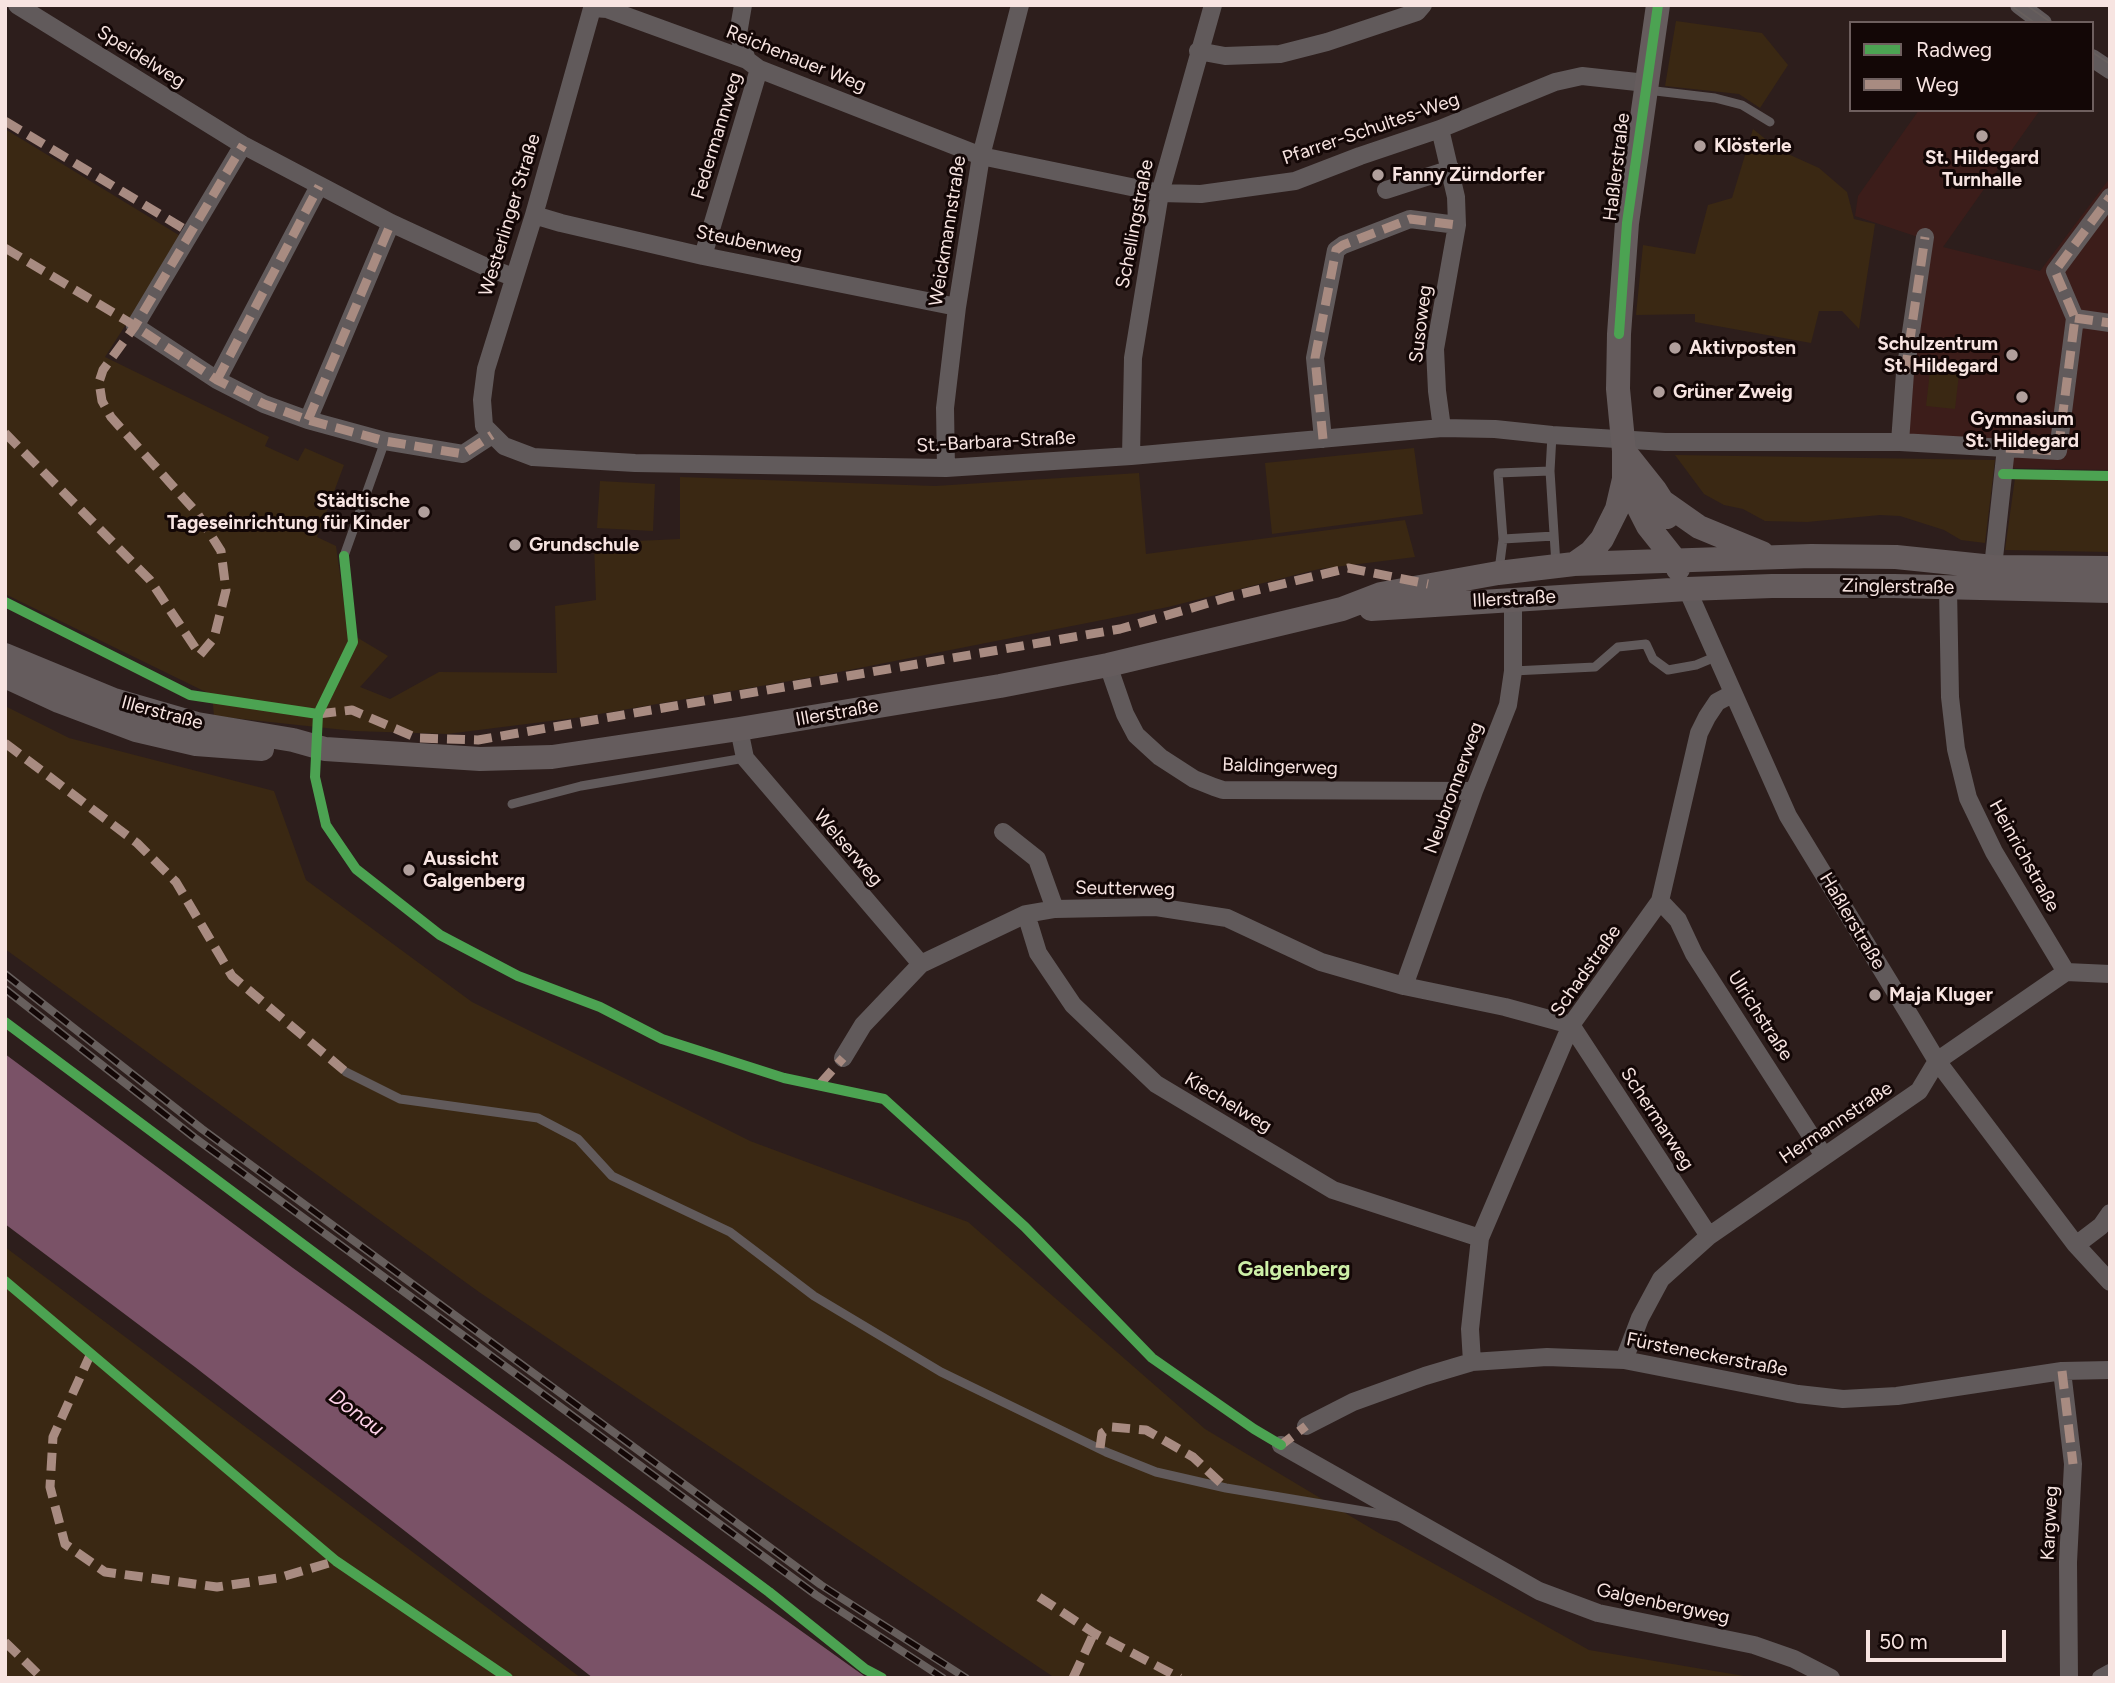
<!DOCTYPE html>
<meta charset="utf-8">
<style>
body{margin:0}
#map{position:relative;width:2115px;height:1683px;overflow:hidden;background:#2d1e1c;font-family:Figtree,sans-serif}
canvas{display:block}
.frame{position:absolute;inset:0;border:7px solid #f7e4e1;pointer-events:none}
.legend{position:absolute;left:1849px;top:21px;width:245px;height:91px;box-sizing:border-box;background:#130706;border:2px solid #6e5f5e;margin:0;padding:9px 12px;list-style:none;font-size:21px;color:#f7e4e1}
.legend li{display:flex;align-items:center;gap:14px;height:35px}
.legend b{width:35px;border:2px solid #6e5f5e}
.scale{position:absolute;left:1866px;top:1630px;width:140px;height:32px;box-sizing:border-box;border:4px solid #f7e4e1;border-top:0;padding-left:9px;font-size:21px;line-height:24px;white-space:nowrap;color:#f7e4e1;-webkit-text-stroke:5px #130706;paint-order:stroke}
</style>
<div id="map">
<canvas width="2115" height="1683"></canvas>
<div class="frame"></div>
<ul class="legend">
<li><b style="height:9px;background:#4ca352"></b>Radweg</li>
<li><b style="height:9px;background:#a88b81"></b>Weg</li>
</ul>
<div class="scale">50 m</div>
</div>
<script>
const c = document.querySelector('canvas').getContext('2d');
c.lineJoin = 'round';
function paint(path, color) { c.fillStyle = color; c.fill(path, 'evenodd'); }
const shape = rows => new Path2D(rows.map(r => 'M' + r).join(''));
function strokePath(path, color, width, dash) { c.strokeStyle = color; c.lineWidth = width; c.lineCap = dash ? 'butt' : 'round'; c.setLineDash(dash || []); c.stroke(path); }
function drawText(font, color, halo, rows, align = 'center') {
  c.font = font + ' Figtree,sans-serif'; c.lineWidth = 6; c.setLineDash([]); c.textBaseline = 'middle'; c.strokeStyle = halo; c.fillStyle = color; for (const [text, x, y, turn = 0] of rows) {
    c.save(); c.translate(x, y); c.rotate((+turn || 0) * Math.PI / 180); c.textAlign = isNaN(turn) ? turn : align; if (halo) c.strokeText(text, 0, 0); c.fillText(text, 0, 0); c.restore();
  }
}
const built = shape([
 [1919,110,2040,110,1943,247,2040,271,2110,178,2110,470,2013,468,2011,443,1905,438,1921,238,1855,216,1858,196]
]);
const green = shape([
 [1676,21,1762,33,1788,65,1760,108,1739,94,1665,86],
 [5,129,182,237,105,357,269,437,265,446,298,461,305,448,344,465,317,537,336,546,348,632,388,656,360,687,390,699,439,672,557,673,555,606,596,600,594,543,680,539,680,477,935,486,1139,473,1146,554,1405,520,1415,557,1319,569,1168,607,824,675,582,717,447,734,354,731,214,716,212,695,5,594],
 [1753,129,1779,150,1819,168,1847,192,1854,219,1875,224,1859,329,1842,311,1819,311,1811,343,1695,322,1695,314,1636,315,1643,245,1695,254,1708,205,1732,198],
 [1930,371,1959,374,1955,409,1926,406],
 [1414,448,1423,514,1272,534,1265,463],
 [1675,455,1995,460,1985,543,1961,540,1944,530,1900,516,1880,515,1807,522,1765,521,1743,509,1724,505,1704,494],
 [2016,471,2110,473,2110,552,2005,550],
 [600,481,655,484,653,531,597,528],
 [5,706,69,738,274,791,306,880,472,1002,750,1141,968,1222,1205,1429,1377,1532,1589,1650,1756,1678,1055,1678,479,1292,5,949],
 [5,1247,581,1678,5,1678]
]);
const water = shape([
 [5,1054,293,1268,867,1678,593,1678,195,1367,5,1224]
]);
const lane = shape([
 [1647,90,1715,98,1742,105,1770,122],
 [1552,435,1550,471,1556,565],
 [1503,539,1554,536],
 [344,556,385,441],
 [1499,570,1503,539,1498,473,1550,471],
 [1513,671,1595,667,1618,647,1646,644,1653,659,1668,670,1696,665,1715,657],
 [512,804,581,786,745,758],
 [346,1072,400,1099,538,1118,578,1139,612,1176,730,1232,814,1296,941,1372,1106,1452,1156,1472,1226,1488,1399,1517]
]);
const street = shape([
 [17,5,243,145,391,223,484,266,513,277],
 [593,5,534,215,486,369,482,400,484,426,504,446,533,457,635,463,946,468,1131,456,1442,428,1495,429,1552,435,1665,442,1900,442,2058,451,2075,318,2055,271,2110,197],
 [743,5,738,34,747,60],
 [2019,5,2043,23],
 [593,8,607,9,747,60,759,69,981,156,1160,193,1201,194,1295,181,1360,156,1440,129,1555,82,1582,76,1646,83],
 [1198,51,1225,56,1280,54,1327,42,1417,12,1423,5],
 [2092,58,2110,70],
 [1440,129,1456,197,1457,225,1435,349,1437,391,1442,428],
 [243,145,135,326,217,380,264,404,308,420,385,441,463,454,492,435],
 [1386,190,1451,169],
 [534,215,561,223,703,256,957,307],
 [703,256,759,69],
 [2075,318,2110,323],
 [217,380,319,186],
 [308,420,391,223],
 [1323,439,1315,358,1336,250,1343,245,1410,219,1457,225],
 [1900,442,1905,373,1925,237],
 [1131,456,1133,358,1160,193,1213,5],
 [946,468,945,408,957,307,981,156,1020,5],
 [1993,567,2006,448],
 [1948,588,1950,697,1956,749,1968,798,1994,852,2066,972],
 [1687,589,1788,816,1907,1011,1937,1061,2076,1245,2110,1282],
 [1108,665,1125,714,1136,735,1160,757,1194,779,1214,787,1223,790,1474,791],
 [739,729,745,758,921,964],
 [1003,832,1037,859,1055,909],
 [1660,901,1678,920,1694,954,1824,1156],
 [1026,914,1038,953,1073,1005,1156,1084,1333,1190,1480,1238],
 [1404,986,1474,791,1508,705,1513,671,1513,599],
 [843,1058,863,1025,921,964,1026,914,1055,909,1156,907,1227,918,1321,962,1404,986,1505,1007,1571,1025,1709,1236],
 [2076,1245,2101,1226,2110,1213],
 [1624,1360,1640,1318,1661,1279,1709,1236,1919,1091,1937,1061,2066,972,2110,974],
 [1472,1362,1470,1329,1480,1238,1571,1025,1660,901,1699,733,1707,717,1717,702,1732,694],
 [2062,1371,2073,1464,2068,1562,2069,1678],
 [1306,1426,1353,1402,1425,1376,1472,1362,1547,1357,1624,1360,1798,1394,1843,1399,1897,1396,2062,1371,2110,1370],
 [1281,1445,1539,1591,1598,1613,1754,1645,1794,1659,1831,1678],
 [2101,1678,2110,1673]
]);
const secondary = shape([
 [1658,5,1627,223,1619,334,1618,389,1624,451,1624,479,1648,526,1675,560,1678,569],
 [1624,451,1655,490,1662,501,1667,517],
 [1662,501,1699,527,1762,553],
 [1574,564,1591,552,1602,539,1617,509,1624,479],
 [1371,609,1687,589,1772,586,1894,586,2110,591],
 [5,655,114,700,197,724,293,740,325,749,480,759,552,757,739,729,1000,686,1108,665,1342,609,1381,594,1498,573,1574,564,1811,556,1896,557,1993,567,2110,568],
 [5,676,59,701,136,730,196,744,262,749]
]);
const tram = shape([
 [2010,5,2035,23],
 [2029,7,2052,23],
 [2092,52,2110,64]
]);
const rail = shape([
 [5,974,202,1129,821,1585,966,1678],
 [5,989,195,1138,816,1595,943,1678]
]);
const quiet = shape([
 [5,121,191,233],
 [5,248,127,321,217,380,264,404,308,420,385,441,463,454,492,435],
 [2075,318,2110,323],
 [1905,373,1925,237],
 [217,380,319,186],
 [308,420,391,223],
 [5,433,150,580,200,655,214,638,226,590,221,551,197,513,111,417,102,401,99,382,103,370,135,326,243,145],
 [1323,439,1315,358,1336,250,1343,245,1410,219,1457,225],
 [2006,448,2058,451,2075,318,2055,271,2110,197],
 [318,714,352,710,417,738,478,740,1120,629,1229,597,1348,568,1428,584],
 [5,743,137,843,176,882,232,976,346,1072],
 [820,1084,843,1058],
 [91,1353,53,1437,50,1487,65,1544,105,1572,217,1587,278,1578,336,1561],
 [2062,1371,2073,1464],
 [1277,1443,1281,1445,1306,1426],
 [1100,1448,1102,1433,1111,1427,1146,1430,1193,1457,1226,1488],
 [1039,1597,1094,1633,1180,1678],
 [5,1642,42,1678],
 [1073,1678,1094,1633]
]);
const cycleway = shape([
 [1619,334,1627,223,1658,5],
 [2003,474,2110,476],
 [5,602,190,695,318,714,315,777,326,825,356,869,440,935,518,976,600,1007,662,1039,784,1078,884,1099,1025,1227,1152,1358,1254,1429,1281,1445],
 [318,714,353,642,344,556],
 [5,1022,769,1592,865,1669,882,1678],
 [5,1281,336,1561,508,1678]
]);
const markers = [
 [1982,136,7,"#b09f9c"],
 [1700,146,7,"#b09f9c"],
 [1378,175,7,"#b09f9c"],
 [1675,348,7,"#b09f9c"],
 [2012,355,7,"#b09f9c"],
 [1659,392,7,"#b09f9c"],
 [2022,397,7,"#b09f9c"],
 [424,512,7,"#b09f9c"],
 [515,545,7,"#b09f9c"],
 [409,870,7,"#b09f9c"],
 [1875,995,7,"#b09f9c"]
];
const streetNames = [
 ["Speidelweg",141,57,32],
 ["Reichenauer Weg",796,59,22],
 ["Pfarrer-Schultes-Weg",1371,129,-19],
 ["Federmannweg",717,136,-73],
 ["Haßlerstraße",1617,167,-83],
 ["Westerlinger Straße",510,215,-73],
 ["Schellingstraße",1135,224,-79],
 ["Weickmannstraße",948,231,-81],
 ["Steubenweg",749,243,12],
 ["Susoweg",1421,324,-83],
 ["St.-Barbara-Straße",996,442,-3],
 ["Zinglerstraße",1898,587,1],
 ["Illerstraße",1514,599,-3],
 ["Illerstraße",162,713,15],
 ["Illerstraße",837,713,-10],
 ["Baldingerweg",1280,767,2],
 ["Neubronnerweg",1454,788,-70],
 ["Welserweg",848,848,49],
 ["Heinrichstraße",2024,856,61],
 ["Seutterweg",1125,889,1],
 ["Haßlerstraße",1852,921,59],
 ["Schadstraße",1586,971,-55],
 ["Ulrichstraße",1760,1016,57],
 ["Kiechelweg",1228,1103,31],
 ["Schermarweg",1657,1119,57],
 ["Hermannstraße",1836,1123,-34],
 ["Fürsteneckerstraße",1707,1355,11],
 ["Kargweg",2050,1523,-87],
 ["Galgenbergweg",1663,1604,12]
];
const poiNames = [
 ["Klösterle",1714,146],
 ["St. Hildegard",1982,158,"center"],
 ["Turnhalle",1982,180,"center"],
 ["Fanny Zürndorfer",1392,175],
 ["Schulzentrum",1998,344,"right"],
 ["St. Hildegard",1998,366,"right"],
 ["Aktivposten",1689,348],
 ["Grüner Zweig",1673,392],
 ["Gymnasium",2022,419,"center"],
 ["St. Hildegard",2022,441,"center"],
 ["Städtische",410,501,"right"],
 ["Tageseinrichtung für Kinder",410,523,"right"],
 ["Grundschule",529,545],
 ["Aussicht",423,859],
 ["Galgenberg",423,881],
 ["Maja Kluger",1889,995]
];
const neighbourhoodNames = [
 ["Galgenberg",1294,1270]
];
const waterNames = [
 ["Donau",356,1413,37]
];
paint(built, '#3c1d1a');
paint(green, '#3a2813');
paint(water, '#7a5267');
strokePath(lane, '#615a5b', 9);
strokePath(street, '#615a5b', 18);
strokePath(secondary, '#655c5d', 24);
strokePath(tram, '#675f5d', 2);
strokePath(rail, '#675f5d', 8);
strokePath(rail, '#130706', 5, [16]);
strokePath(quiet, '#a88b81', 9, [18, 9]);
strokePath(cycleway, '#4ca352', 10);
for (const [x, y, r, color] of markers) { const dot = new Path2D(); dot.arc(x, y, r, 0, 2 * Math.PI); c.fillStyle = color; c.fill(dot); strokePath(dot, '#130706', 2.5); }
drawText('19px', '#f7e4e1', '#130706', streetNames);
drawText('bold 19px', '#f7e4e1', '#130706', poiNames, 'left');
drawText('bold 21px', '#cdefa7', '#130706', neighbourhoodNames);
drawText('italic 21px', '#fcd0e7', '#130706', waterNames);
</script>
